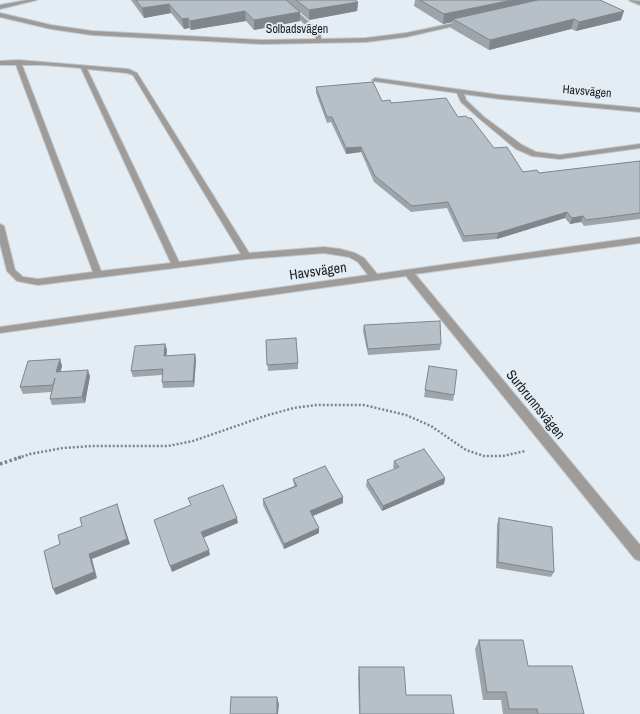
<!DOCTYPE html>
<meta charset="utf-8">
<style>
body{margin:0}
canvas{display:block;background:#e4edf4}
</style>
<canvas width="640" height="714"></canvas>
<script>
const c = document.querySelector('canvas').getContext('2d');
c.lineJoin = 'round';
const shape = rows => new Path2D(rows.map(r => 'M' + r).join(''));
function strokePath(path, color, width, dash) { c.strokeStyle = color; c.lineWidth = width; c.lineCap = dash ? 'butt' : 'round'; c.setLineDash(dash || []); c.stroke(path); }
function paint(path, color) { c.fillStyle = color; c.fill(path, 'evenodd'); }
function drawText(font, color, halo, rows, align = 'center') {
  c.font = font + ' "Archivo Narrow",sans-serif'; c.lineWidth = 3.5; c.setLineDash([]); c.textBaseline = 'middle'; c.strokeStyle = halo; c.fillStyle = color; for (const [text, x, y, turn = 0] of rows) {
    c.save(); c.translate(x, y); c.rotate((+turn || 0) * Math.PI / 180); c.textAlign = isNaN(turn) ? turn : align; if (halo) c.strokeText(text, 0, 0); c.fillText(text, 0, 0); c.restore();
  }
}
const pathFar1 = shape([
 [18,458,30,454,63,448,92,446,168,446,193,441,268,415,294,408,317,405,364,405,406,415,431,426,466,450,484,456,503,456,525,451]
]);
const path = shape([
 [0,464,21,457]
]);
const minor = shape([
 [27,0,37,0,0,9,0,5,27,0],
 [278,0,284,0,320,32,321,39,366,38,406,33,464,21,467,23,406,37,366,42,262,44,92,35,51,29,0,17,0,13,51,25,92,31,262,40,316,39,315,33,278,0],
 [629,0,640,1,640,5,630,1,629,0],
 [18,60,128,69,137,73,249,253,324,247,340,249,355,253,364,258,377,274,640,237,640,243,415,274,640,545,640,561,635,559,406,276,0,333,0,327,368,275,358,262,349,257,324,253,247,259,38,285,17,281,7,271,0,243,0,224,4,226,15,270,23,277,38,279,93,272,16,65,0,65,0,61,18,60],
 [22,65,44,65,81,68,171,263,101,271,22,65],
 [87,69,127,73,133,75,241,254,179,262,87,69],
 [375,78,500,95,640,108,640,112,500,99,464,94,466,100,484,117,522,145,536,152,560,155,640,144,640,148,560,159,532,156,516,149,480,119,461,102,457,93,373,81,372,80,375,78]
]);
const wall = shape([
 [131,0,286,0,300,12,300,21,254,30,246,21,191,30,189,28,184,29,171,13,144,18],
 [286,0,355,0,358,2,357,11,309,20],
 [415,0,600,0,621,20,576,31,571,29,489,50,451,28,452,22,443,24,414,6],
 [316,87,458,117,494,148,523,172,539,173,640,161,640,219,584,226,581,222,570,224,565,218,497,239,463,242,447,208,411,212,374,182,361,152,346,154,331,122,327,123,316,93],
 [364,325,441,344,440,350,368,355,363,331],
 [266,340,298,363,298,369,268,371],
 [165,344,167,350,166,356,195,354,196,360,194,387,163,388,162,382,162,375,133,377,131,371],
 [60,359,62,366,60,372,90,376,85,403,52,405,50,399,51,392,23,394,20,387],
 [428,372,454,395,453,401,424,397],
 [394,461,445,478,444,484,382,511,366,486,367,480,395,469,393,467],
 [293,479,343,497,343,503,313,516,319,528,319,533,284,549,263,505,263,499,294,486,294,485],
 [499,518,554,572,551,577,496,568,497,524],
 [479,640,528,666,584,714,503,714,501,700,483,700,475,649],
 [359,667,406,695,454,714,359,714,358,676]
]);
const shadedWall = shape([
 [512,0,554,0,453,19,452,22,443,24,444,14],
 [358,2,357,11,309,20,309,10],
 [169,4,171,13,144,18,142,8],
 [245,11,246,21,191,30,190,21],
 [624,11,621,20,576,31,579,22],
 [300,12,300,21,254,30,254,20],
 [188,18,189,28,184,29,182,19],
 [574,19,571,29,489,50,490,40],
 [361,147,361,152,346,154,346,148],
 [567,212,565,218,497,239,498,233],
 [583,216,581,222,570,224,572,218],
 [165,344,167,350,166,362,164,356],
 [195,354,196,360,194,387,193,381],
 [60,359,62,366,59,378,56,372],
 [88,370,90,376,85,403,82,397],
 [445,478,444,484,382,511,383,506],
 [343,497,343,503,310,517,310,511],
 [117,504,119,510,130,544,92,559,97,578,56,595,53,589,89,554],
 [237,518,238,523,203,538,201,532],
 [319,528,319,533,284,549,284,544],
 [209,550,210,555,172,572,170,566],
 [277,697,279,704,278,714,277,714]
]);
const building = shape([
 [136,0,286,0,300,12,254,20,245,11,190,21,188,18,182,19,169,4,142,8,136,0],
 [296,0,355,0,358,2,309,10,296,0],
 [420,0,512,0,444,14,420,0],
 [538,0,600,0,624,11,579,22,574,19,490,40,453,19,538,0],
 [373,82,382,101,390,100,391,103,446,98,458,117,466,116,468,118,471,118,494,148,507,147,523,172,537,170,539,173,640,161,640,213,586,220,583,216,572,218,567,212,498,233,464,236,448,202,412,206,375,176,361,147,346,148,332,117,327,117,316,87,373,82],
 [440,321,441,344,368,349,364,325,440,321],
 [296,338,298,363,267,365,266,340,296,338],
 [165,344,164,356,195,354,193,381,162,382,163,369,131,371,135,346,165,344],
 [60,359,56,372,88,370,82,397,50,399,55,378,53,385,20,387,28,361,60,359],
 [429,366,457,370,454,395,425,390,429,366],
 [424,449,445,478,383,506,367,480,399,467,394,461,424,449],
 [325,466,343,497,310,511,319,528,284,544,263,499,297,486,293,479,325,466],
 [223,485,237,518,201,532,209,550,170,566,154,520,191,505,188,498,223,485],
 [117,504,127,539,89,554,94,572,53,589,44,551,60,544,58,535,82,526,80,518,117,504],
 [499,518,552,527,554,572,498,562,499,518],
 [479,640,523,640,528,666,572,666,584,714,538,714,537,709,509,709,506,692,487,692,479,640],
 [359,667,404,667,406,695,451,695,454,714,360,714,359,667],
 [231,697,277,697,277,714,230,714,231,697]
]);
const farStreetnames = [
 ["Solbadsvägen",297,30],
 ["Havsvägen",587,92,5]
];
const streetNames = [
 ["Havsvägen",318,272,-8],
 ["Surbrunnsvägen",535,405,51]
];
strokePath(minor, '#c0c8ce', 2);
strokePath(pathFar1, '#7c8287', 2.5, [2, 2]);
strokePath(path, '#7c8287', 3.5, [2.5, 2.5]);
paint(minor, '#9e9b98');
paint(wall, '#9da5aa');
paint(shadedWall, '#80868b');
paint(building, '#b7c0c6');
strokePath(building, '#80868b', 1);
drawText('12px', '#1c1f22', '#e4edf4', farStreetnames);
drawText('14px', '#1c1f22', '#e4edf4', streetNames);
</script>
